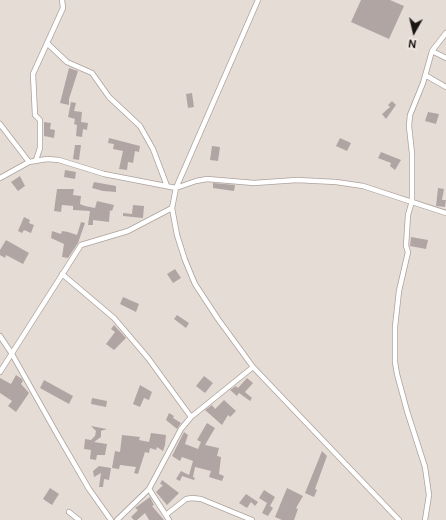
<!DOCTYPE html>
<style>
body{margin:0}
#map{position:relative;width:446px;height:520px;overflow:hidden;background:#e6dcd6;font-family:"DM Sans",sans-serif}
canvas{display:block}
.north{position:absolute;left:394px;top:12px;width:40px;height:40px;-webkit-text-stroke:3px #f4e9e3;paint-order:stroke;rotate:188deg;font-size:11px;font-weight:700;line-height:16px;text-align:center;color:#181412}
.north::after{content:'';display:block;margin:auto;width:14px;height:18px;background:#181412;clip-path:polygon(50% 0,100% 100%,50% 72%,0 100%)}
</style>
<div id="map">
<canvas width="446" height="520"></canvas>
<div class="north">N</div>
</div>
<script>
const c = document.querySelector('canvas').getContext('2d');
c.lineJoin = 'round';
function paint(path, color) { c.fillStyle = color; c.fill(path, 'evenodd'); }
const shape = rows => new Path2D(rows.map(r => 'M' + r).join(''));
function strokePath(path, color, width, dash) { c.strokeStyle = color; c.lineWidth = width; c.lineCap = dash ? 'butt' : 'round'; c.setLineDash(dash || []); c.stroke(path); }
const building = shape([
 [361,0,390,0,404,6,389,39,351,22],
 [69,68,78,71,69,99,69,105,60,103],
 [192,93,194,107,188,108,186,94],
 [392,101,396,105,386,119,382,114,390,107,388,105],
 [71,102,76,103,74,111,82,112,81,122,88,123,87,130,83,129,82,137,76,136,77,125,74,124,75,119,68,117],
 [428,112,439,114,436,124,425,121],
 [44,122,51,123,50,129,55,130,54,138,44,136],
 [109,138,140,146,139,152,135,151,133,163,128,162,127,170,119,169,123,151,113,149,114,144,108,143],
 [340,138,351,143,347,151,336,146],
 [75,145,81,145,79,160,73,159],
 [212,146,220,147,218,161,210,160],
 [381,152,401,160,395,170,390,166,391,163,378,158],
 [65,170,76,172,75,179,64,177],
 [20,176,25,186,18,191,11,182],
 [94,182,116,186,116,192,103,191,92,188],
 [213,183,235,185,234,191,213,188],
 [438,188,444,189,442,200,446,200,445,207,436,206],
 [57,189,74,189,73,195,81,196,80,204,85,206,95,208,97,201,114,205,112,211,110,210,109,222,93,220,93,225,88,225,90,211,73,210,73,206,62,205,61,212,54,211],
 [133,205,144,206,143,218,123,216,123,213,132,214],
 [24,217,30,220,29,223,34,225,31,233,24,230,22,233,18,231],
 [81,222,85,223,78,243,68,258,62,257,64,244,51,238,52,231,61,234,62,231,68,232,77,235],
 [411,237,428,240,426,249,410,246],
 [6,240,29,253,23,264,6,255,5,258,0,255,0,250],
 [175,269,181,278,173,283,167,274],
 [123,297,139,304,136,312,120,304],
 [177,315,189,323,186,328,174,319],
 [114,325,126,338,114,350,106,344,115,332,111,329],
 [16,375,22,379,23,381,21,384,29,393,16,412,8,406,12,401,0,393,0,378,11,384],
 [204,376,213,383,205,393,196,386],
 [247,378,253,383,245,392,252,398,250,401,239,393,237,396,230,390,236,386,238,388],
 [44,380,73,396,69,404,40,388],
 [140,385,152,392,149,400,144,398,140,407,133,404],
 [92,398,107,401,106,407,91,404],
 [224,400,236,411,230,417,228,415,222,425,205,410,212,405,215,409],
 [169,413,174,416,173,418,181,423,177,429,166,420],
 [207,423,215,428,205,445,219,448,217,456,221,457,219,474,224,476,222,481,209,477,211,471,195,467,193,477,195,478,194,480,182,476,180,481,176,479,181,471,189,475,193,461,182,457,180,461,172,456,184,432,188,435,185,444,198,449,201,442,197,440],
 [91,426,107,429,101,431,101,437,94,442,107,444,105,455,97,455,96,460,90,459,91,450,84,449,85,439,91,440,95,436,96,431],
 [151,433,166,435,165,445,163,451,157,447,156,450,150,448,149,453,145,452,138,474,134,473,136,467,120,465,119,469,112,468,115,451,120,452,122,435,140,437,139,440,149,442],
 [322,451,327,456,315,489,317,490,314,497,305,493],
 [99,466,111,468,109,480,104,479,103,487,99,487,101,473,94,477,93,471],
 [162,480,179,493,167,505,156,492,163,485,160,484],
 [50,488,59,494,52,505,43,499],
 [287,488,303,496,296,508,298,509,294,520,282,520,275,517],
 [264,490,275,497,270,506,273,508,268,516,262,513,267,503,259,498],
 [246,494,258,502,255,506,251,502,247,508,239,503],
 [150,497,154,505,152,506,164,520,149,520,145,513,137,520,134,520,131,517,138,510,135,508]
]);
const street = shape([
 [258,0,176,188,172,208,177,235,185,260,195,284,218,319,253,367,399,520],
 [48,44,67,62,92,73,109,97,140,126,153,149,167,186],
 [432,51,446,58],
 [425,75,446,87],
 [0,124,29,162],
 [36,160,40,148,40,120,35,115,33,74,63,8,62,0],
 [0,178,29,162,47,159,59,160,104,174,176,188,196,181,207,179,254,183,297,180,336,182,363,186,446,213],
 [62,274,114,318,148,358,191,417],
 [0,336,12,354,57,434,89,489,111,520],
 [0,372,81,245,128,231,172,208],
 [149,489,169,520],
 [69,512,79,520],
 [167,514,186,499,192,498,201,499,252,520],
 [117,520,149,489,181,429,191,417,253,367],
 [425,520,429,495,425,467,407,411,397,374,395,362,395,327,399,291,408,252,406,246,408,215,412,201,412,154,409,126,410,115,423,83,432,51,446,33]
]);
paint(building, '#b1a5a3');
strokePath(street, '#aca29c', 6);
strokePath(street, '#fff', 4.5);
</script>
